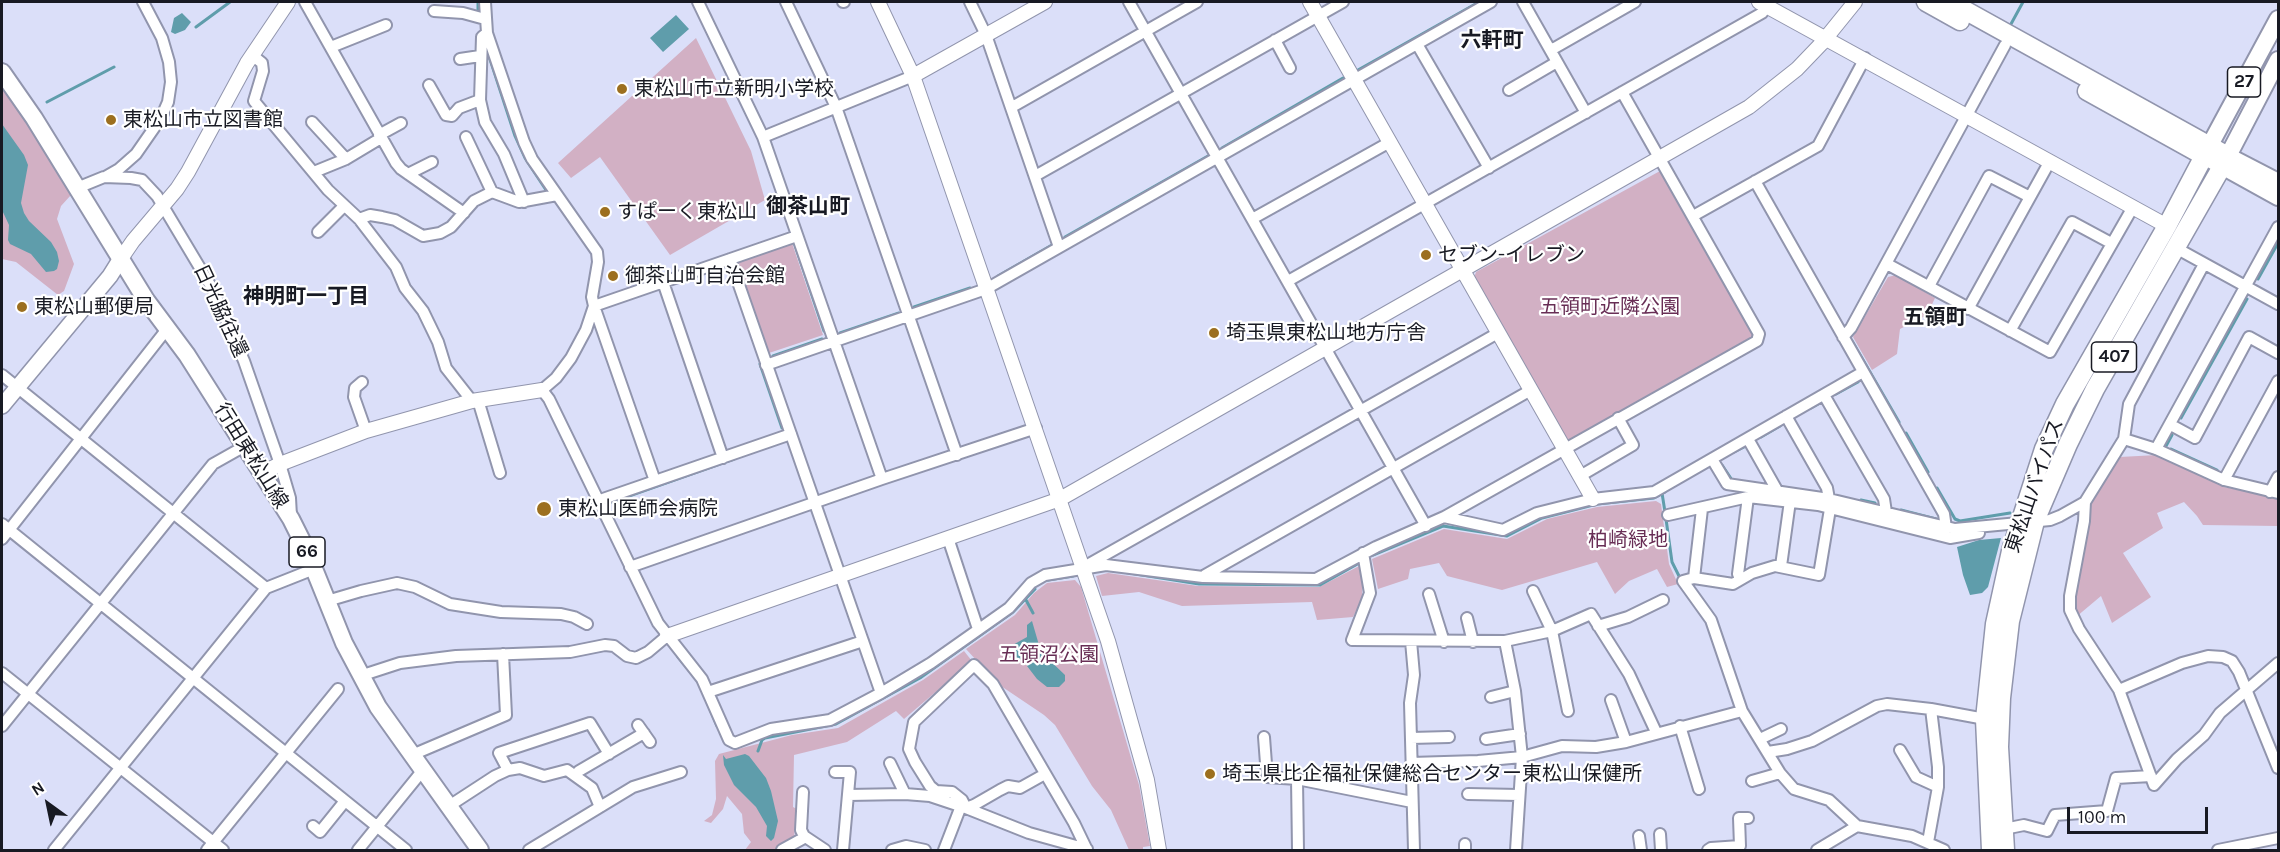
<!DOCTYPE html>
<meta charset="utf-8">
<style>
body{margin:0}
#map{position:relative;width:2280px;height:852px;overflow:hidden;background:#dbdff9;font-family:Karla,sans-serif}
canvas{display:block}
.frame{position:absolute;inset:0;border:3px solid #181a23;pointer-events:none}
.north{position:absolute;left:18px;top:774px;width:60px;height:60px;-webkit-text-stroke:4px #fff;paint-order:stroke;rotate:327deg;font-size:16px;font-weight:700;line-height:24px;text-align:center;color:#181a23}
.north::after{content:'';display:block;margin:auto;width:21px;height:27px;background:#181a23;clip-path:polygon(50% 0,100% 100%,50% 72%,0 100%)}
.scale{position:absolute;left:2067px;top:807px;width:141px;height:27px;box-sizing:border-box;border:3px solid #181a23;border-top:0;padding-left:8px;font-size:18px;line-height:21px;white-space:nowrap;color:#181a23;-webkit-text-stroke:4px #fff;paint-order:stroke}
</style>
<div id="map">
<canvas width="2280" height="852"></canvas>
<div class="frame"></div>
<div class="north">N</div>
<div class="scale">100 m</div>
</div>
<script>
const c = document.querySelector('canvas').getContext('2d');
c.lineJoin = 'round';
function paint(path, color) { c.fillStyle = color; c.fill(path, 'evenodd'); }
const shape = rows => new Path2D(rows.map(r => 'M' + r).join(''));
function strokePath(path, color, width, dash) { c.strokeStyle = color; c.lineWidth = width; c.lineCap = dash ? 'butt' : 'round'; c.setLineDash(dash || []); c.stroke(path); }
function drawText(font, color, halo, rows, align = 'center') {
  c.font = font + ' Karla,"Noto Sans JP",sans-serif'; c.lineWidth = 4.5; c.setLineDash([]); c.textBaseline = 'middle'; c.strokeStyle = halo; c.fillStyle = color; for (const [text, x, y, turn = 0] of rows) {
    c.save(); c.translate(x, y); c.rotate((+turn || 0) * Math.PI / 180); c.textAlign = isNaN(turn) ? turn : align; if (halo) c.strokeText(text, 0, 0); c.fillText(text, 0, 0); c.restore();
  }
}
const green = shape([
 [696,38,751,151,765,200,670,255,600,157,571,178,558,163],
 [2,82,71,195,61,206,57,219,74,264,64,291,58,295,16,262,2,259],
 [1660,171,1753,336,1567,441,1474,278,1476,272],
 [792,243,823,335,769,353,736,261],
 [1896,275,1935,298,1927,315,1900,329,1897,354,1872,370,1853,337,1888,277],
 [2157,455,2224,487,2278,498,2278,526,2203,525,2197,516,2184,502,2157,513,2163,528,2123,553,2151,597,2112,623,2101,596,2076,617,2072,609,2089,500,2101,487,2120,457],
 [1656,501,1661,504,1669,564,1678,584,1667,587,1657,569,1629,581,1615,594,1597,562,1502,590,1447,576,1439,563,1410,569,1408,579,1378,589,1372,559,1444,529,1507,539,1547,519,1597,507],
 [1363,564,1362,599,1353,617,1317,620,1312,602,1182,606,1139,592,1102,596,1096,576,1108,573,1198,586,1319,587],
 [1075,580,1081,587,1139,785,1150,846,1143,847,1143,850,1129,850,1111,810,1092,786,1055,725,1044,715,998,684,966,649,1015,615,1034,593,1047,583],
 [964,651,972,661,904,719,896,711,847,742,794,755,793,807,797,809,794,838,785,850,745,850,751,842,744,833,742,814,727,796,723,809,711,823,704,821,712,815,716,799,715,761,719,754,792,735,838,728,923,680]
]);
const water = shape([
 [182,13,191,22,185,30,175,34,171,32,174,18],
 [676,15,689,29,663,52,650,38],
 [2,124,24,155,28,165,21,203,24,213,29,221,51,242,57,252,59,261,57,269,54,271,46,272,31,254,10,244,8,240,9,225,2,210],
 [2001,538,1988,587,1982,593,1970,595,1963,575,1957,547,1979,540],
 [1032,621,1041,652,1065,675,1065,681,1059,687,1047,687,1037,679,1027,666,1030,656,1028,651,1023,649,1023,656,1020,660,1009,652,1011,646,1027,637,1027,625],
 [745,754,749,756,766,778,771,791,778,821,774,838,771,841,766,836,767,826,756,807,734,785,724,765,723,755,726,759]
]);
const stream = shape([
 [478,12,478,2],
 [2011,24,2023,2],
 [196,27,230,2],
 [486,47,515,136,525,158,546,190],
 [1358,70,1479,2],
 [47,102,114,67],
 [1222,148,1343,78],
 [1065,237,1208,156],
 [795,245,824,331],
 [998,276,1052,245],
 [2258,279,2278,243],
 [914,307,970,288],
 [840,333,899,313],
 [1852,341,1899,422],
 [773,356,822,339],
 [760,364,782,428],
 [1836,394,1858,382],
 [1811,408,1820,403],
 [2181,418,2247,299],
 [1906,433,1928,472],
 [1761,437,1780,426],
 [2166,446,2172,435],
 [2171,449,2217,470],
 [1734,452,1744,447],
 [1722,465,1732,480],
 [1937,488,1955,519,1960,521,2010,513],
 [1662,493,1665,512],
 [1861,500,1875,503],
 [612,502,734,459],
 [1901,510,1936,519],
 [1666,519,1672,562,1679,576],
 [1373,555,1443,526,1507,536,1542,518,1597,504,1654,498,1665,492],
 [1123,572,1199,584,1320,585,1361,562],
 [1048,580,1073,576],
 [1026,600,1033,613],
 [678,657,693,675],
 [701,688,717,726],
 [758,751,762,740,765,738,836,724,920,678,1013,612,1035,589]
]);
const minor = shape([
 [305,2,396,163,401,169,464,213],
 [485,2,487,33,524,142,532,159,597,252,598,262,592,297,594,306,655,481],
 [698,2,763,137,882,479],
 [786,2,836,107,957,455],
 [843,2,844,2],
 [970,2,986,35,1059,247],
 [1129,2,1426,526],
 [1523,2,1586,113],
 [434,11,463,13,485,19],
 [487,33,482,37,480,100,485,122,504,154,524,202],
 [1275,40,1290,68],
 [1417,44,1489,168],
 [331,47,386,25],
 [1551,50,1635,2],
 [252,55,262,63,263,71,254,101,328,190,359,219,396,267,405,288,423,311,438,342,446,368,472,401],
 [460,59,480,56],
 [429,85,446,115,452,116,459,108,480,100],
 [1509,90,1557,62],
 [1012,107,1197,2],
 [312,122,346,159],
 [379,135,401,123],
 [466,137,492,192],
 [763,137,913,76],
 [314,172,346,159,381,138],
 [408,174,432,162],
 [1035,176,1343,2],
 [105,177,119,169,136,154,161,118,168,102,171,82,169,62,162,38,143,2],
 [1755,181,1944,514,1946,528],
 [77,188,104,177,131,178,142,180,157,196,212,288,244,361,280,464,290,498,291,516],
 [1693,216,1818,146,1865,58],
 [359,219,370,215,382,217,395,220,423,236,440,233,451,227,474,201,492,192,519,202,557,195],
 [1252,219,1390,142],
 [318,232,344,206],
 [2176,248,2278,304],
 [730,259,881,693],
 [1887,264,2050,352,2133,207],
 [2204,264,2129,404,2124,439,2156,449,2224,480,2278,493],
 [1288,281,1762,13,1767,6],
 [663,282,723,458],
 [1929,286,1989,176,2030,197],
 [594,306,586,330,571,358,556,378,542,390,549,399,658,623,702,679,729,740,735,743,771,729,830,720,881,693,931,663,1009,608,1031,583,1045,575,1106,565,1203,577,1316,579,1376,547,1444,517,1757,341,1759,334,1622,92],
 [594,306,797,236],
 [1968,309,2050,161],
 [2010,331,2072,222,2111,243],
 [1843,337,1851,328,2005,45],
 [766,365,986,289,1491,2],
 [2,375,266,588],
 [362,382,355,388,354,397,366,431],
 [1824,395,1884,499,1886,512],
 [478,400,500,473],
 [1786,416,1827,488,1829,499],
 [2171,425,2195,438,2249,337,2278,353],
 [1748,439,1778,492],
 [2156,449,2278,227],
 [1712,459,1727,484,1829,499,1955,529,2050,520,2060,516,2085,502,2124,439],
 [1580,476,1633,445,1618,418],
 [2224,480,2278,381],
 [2270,492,2278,477],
 [597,501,791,434],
 [2085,502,2084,521,2070,596,2070,610,2079,629,2119,690,2154,785],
 [1830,509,1819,575,1775,566,1752,573,1733,584,1694,578,1683,581,1711,620,1742,711,1780,773,1794,789,1829,800,1857,826,1912,836,1944,850],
 [1668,515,1748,497,1818,505,1950,538,1979,533],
 [1444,517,1503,530,1537,513,1593,499,1654,492,1863,372],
 [2,524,406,850],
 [948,538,978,629],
 [2,539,167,329],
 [1363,553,1370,593,1352,640,1505,641,1552,631,1591,614,1629,674,1656,732],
 [1089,564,1498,333],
 [1781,566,1790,501],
 [630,567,882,479,1036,428],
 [1205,575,1531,390],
 [1694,578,1702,509],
 [1740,579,1738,574,1748,497],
 [1533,591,1552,631,1568,711],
 [1429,594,1444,642],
 [327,601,361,591,397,583,415,587,450,604,501,612,561,614,574,617,587,624],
 [1467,618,1473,642],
 [1598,626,1628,617,1663,600],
 [1411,641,1414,675,1410,703,1414,850],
 [1505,641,1515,691,1522,757,1516,850],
 [2,673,223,850],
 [360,676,400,663,456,656,570,652,605,645,614,646,627,656,636,658,648,652,667,636],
 [2119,690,2182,663,2208,656,2223,657,2232,661,2239,672,2278,768],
 [708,692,863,641],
 [1491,697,1515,691],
 [1611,700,1626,742],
 [638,725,650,742],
 [2,726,213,464,245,446],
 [1680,726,1699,789],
 [1264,737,1267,777,1297,779,1412,802],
 [1411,738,1449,737],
 [1486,739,1520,734],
 [1760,739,1781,729],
 [1900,750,1916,777,1938,787],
 [1768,752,1787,749,1812,741,1877,706,1887,704,1931,709,1985,719],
 [412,755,506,715,503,654],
 [890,763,905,794],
 [1411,763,1478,761,1522,757,1562,746,1596,747,1626,742,1742,711],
 [508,770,499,753,590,723,609,754],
 [835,772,850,772,843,850],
 [1045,774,1020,788,1008,786,1000,790,974,805,966,808,962,800,952,792,936,791,930,786,915,762,909,749,914,722,974,665,993,684,1074,823,1087,850],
 [575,775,579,771,644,733],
 [1297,779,1298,850],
 [1752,781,1780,773],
 [2154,785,2177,759,2204,735,2220,713,2278,663],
 [803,792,801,830,804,836,825,850],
 [1468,794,1519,795],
 [848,795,905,794,930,796,966,808,1029,833,1087,849],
 [449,806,495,776,508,770,520,768,544,776,567,770,592,788,600,807],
 [313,826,320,832,345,801],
 [2004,829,2024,825,2047,831,2055,815,2107,811,2116,778,2151,776],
 [1660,834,1661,850],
 [1639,836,1641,850],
 [1928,842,1938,787,1938,767,1931,709],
 [1465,844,1465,850],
 [54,850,266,588,314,569],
 [207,850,338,689],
 [358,850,423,770],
 [529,850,633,787,681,772],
 [782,850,802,839],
 [892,850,906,846,925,850],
 [944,850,961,806],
 [1708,850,1711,848,1740,846,1739,818,1748,818],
 [1817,850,1857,826],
 [2218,850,2278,838]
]);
const tertiary = shape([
 [878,2,913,76,1108,641,1147,780,1159,850],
 [1310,2,1593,499],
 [1759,2,2167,226],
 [913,76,1045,2],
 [120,260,133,241,177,189,188,172,247,63,288,2],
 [262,473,280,464,366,431,472,401,542,390],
 [667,636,1060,499,1749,107,1797,69,1821,44,1855,2]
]);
const secondary = shape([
 [2,406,110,276,120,260]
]);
const primary = shape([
 [2278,19,2204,156,2278,197],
 [2278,60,2228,156,2278,182],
 [2,72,34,118,146,300,187,355,291,519,306,549,344,643,378,707,480,850]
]);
const trunk = shape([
 [1926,2,1960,21],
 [1950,2,2228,156,2095,389,2068,444,2035,521,2010,621,2001,698,1999,747,2005,850],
 [1991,850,1985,719,1995,624,2011,551,2044,449,2065,404,2167,226,2204,156,2087,91]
]);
const markers = [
 [622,89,6,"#9c6f1f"],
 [111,120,6,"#9c6f1f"],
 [605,212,6,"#9c6f1f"],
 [1426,255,6,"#9c6f1f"],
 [613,276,6,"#9c6f1f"],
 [22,307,6,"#9c6f1f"],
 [1214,333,6,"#9c6f1f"],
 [544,509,8,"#9c6f1f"],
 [1210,774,6,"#9c6f1f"]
];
const shields = [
 [2244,82,33],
 [2114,357,45],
 [307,552,36]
];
const shieldNames = [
 ["27",2244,82],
 ["407",2114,357],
 ["66",307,552]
];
const poiNames = [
 ["東松山市立新明小学校",634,89],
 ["東松山市立図書館",123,120],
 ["すぱーく東松山",617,212],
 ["セブン-イレブン",1438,255],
 ["御茶山町自治会館",625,276],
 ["東松山郵便局",34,307],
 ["埼玉県東松山地方庁舎",1226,333],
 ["東松山医師会病院",558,509],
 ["埼玉県比企福祉保健総合センター東松山保健所",1222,774]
];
const parkNames = [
 ["五領町近隣公園",1610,307],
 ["柏崎緑地",1628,540],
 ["五領沼公園",1049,655]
];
const streetNames = [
 ["日光脇往還",220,311,65],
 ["行田東松山線",251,456,58],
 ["東松山バイパス",2035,486,-71]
];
const neighbourhoodNames = [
 ["六軒町",1492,41],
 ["御茶山町",808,207],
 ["神明町一丁目",306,297],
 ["五領町",1935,318]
];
paint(green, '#d2b0c4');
paint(water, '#5f9dab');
strokePath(stream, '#5f9dab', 3);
strokePath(minor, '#9195ad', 14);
strokePath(tertiary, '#9195ad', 16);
strokePath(secondary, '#9195ad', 18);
strokePath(primary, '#9195ad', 20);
strokePath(trunk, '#9195ad', 21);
strokePath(minor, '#fff', 10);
strokePath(tertiary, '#fff', 14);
strokePath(secondary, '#fff', 15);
strokePath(primary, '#fff', 16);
strokePath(trunk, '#fff', 18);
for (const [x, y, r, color] of markers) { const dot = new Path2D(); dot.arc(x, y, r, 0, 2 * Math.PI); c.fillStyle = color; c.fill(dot); strokePath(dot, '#fff', 2); }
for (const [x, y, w] of shields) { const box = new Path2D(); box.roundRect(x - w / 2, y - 15, w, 30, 4.5); c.fillStyle = '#fff'; c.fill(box); strokePath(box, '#181a23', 1.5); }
drawText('bold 18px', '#181a23', null, shieldNames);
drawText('20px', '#181a23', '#fff', poiNames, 'left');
drawText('20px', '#682e55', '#fff', parkNames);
drawText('20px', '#181a23', '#fff', streetNames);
drawText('bold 21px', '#181a23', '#fff', neighbourhoodNames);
</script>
